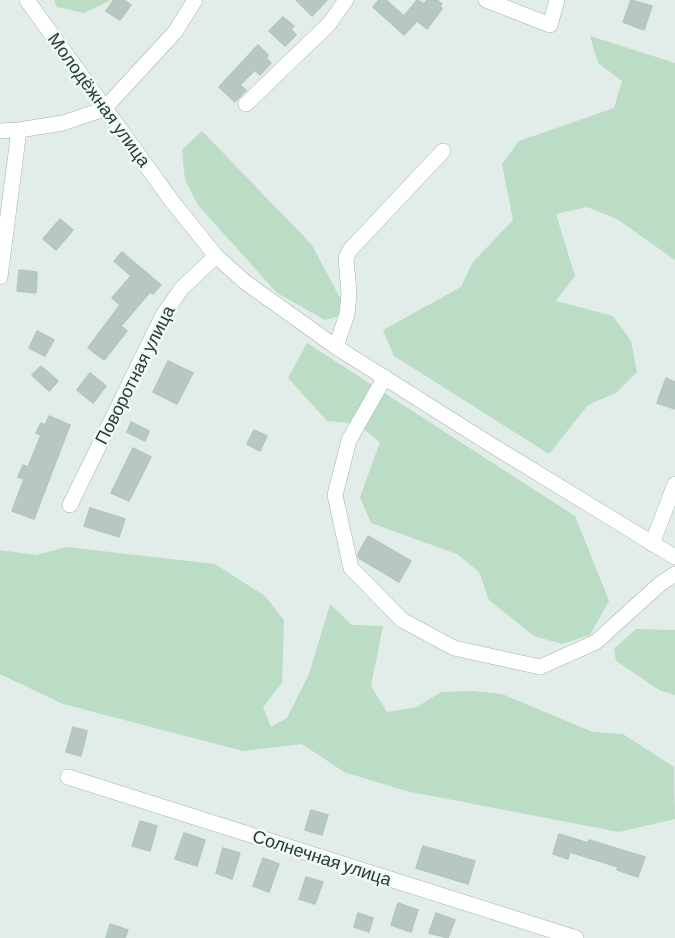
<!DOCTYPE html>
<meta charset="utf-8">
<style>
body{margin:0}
canvas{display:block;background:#e2ece8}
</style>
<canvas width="675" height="938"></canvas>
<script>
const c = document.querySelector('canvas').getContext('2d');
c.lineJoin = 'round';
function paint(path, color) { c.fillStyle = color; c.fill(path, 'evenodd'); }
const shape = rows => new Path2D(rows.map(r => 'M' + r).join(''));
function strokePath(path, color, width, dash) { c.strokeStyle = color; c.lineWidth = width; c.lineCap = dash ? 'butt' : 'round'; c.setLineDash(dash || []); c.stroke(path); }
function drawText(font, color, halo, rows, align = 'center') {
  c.font = font + ' Barlow,sans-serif'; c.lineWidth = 5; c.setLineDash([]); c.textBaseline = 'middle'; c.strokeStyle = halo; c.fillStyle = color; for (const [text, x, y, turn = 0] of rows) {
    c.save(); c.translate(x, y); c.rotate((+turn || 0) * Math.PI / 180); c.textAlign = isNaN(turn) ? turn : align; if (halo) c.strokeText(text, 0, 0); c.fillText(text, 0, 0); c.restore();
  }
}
const green = shape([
 [54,0,111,0,84,13,57,7],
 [590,36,675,63,675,260,617,219,587,207,556,214,575,276,556,301,613,316,631,341,637,372,616,393,588,405,549,454,394,356,383,330,461,287,473,262,513,220,502,164,519,141,614,108,622,81,598,63],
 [202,131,312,245,341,300,339,316,325,320,277,293,198,205,185,180,182,150],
 [307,343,575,516,609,601,590,635,562,644,534,636,489,600,479,572,457,554,371,523,360,497,380,442,357,424,327,421,288,378],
 [66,547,215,564,265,596,284,620,282,683,263,707,271,727,287,718,309,674,330,604,352,625,383,626,371,686,387,712,417,707,441,692,472,691,502,694,593,732,623,734,674,767,675,819,619,832,406,791,344,772,302,744,243,751,63,704,0,674,0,550,36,555],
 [636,629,675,630,675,695,659,690,616,661,614,649]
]);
const building = shape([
 [114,0,124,0,131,5,120,20,106,11,114,0],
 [296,0,327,0,312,16,296,0],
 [379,0,386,0,404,16,417,0,424,4,427,0,437,0,442,4,440,6,442,9,427,29,417,21,404,35,373,7,379,0],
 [631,0,652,6,644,30,623,22,631,0],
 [283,17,294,26,291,29,296,35,285,46,269,31,283,17],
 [258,45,268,55,266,58,271,63,260,75,255,70,240,85,246,90,235,102,219,87,258,45],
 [60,219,73,230,56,250,43,239,60,219],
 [122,252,161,285,153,294,150,292,121,326,127,331,104,360,88,348,120,305,112,298,131,276,114,261,122,252],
 [19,270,37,272,36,293,17,291,19,270],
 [37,331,54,340,45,356,29,348,37,331],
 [168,361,193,373,177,404,153,392,168,361],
 [41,366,58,381,49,391,32,375,41,366],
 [90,373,106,386,93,403,77,390,90,373],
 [666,378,675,382,675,409,657,403,666,378],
 [49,416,70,425,34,519,12,511,24,479,18,477,23,465,28,467,41,435,36,433,41,423,45,425,49,416],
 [131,422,149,431,145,441,127,432,131,422],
 [254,430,267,436,260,451,247,444,254,430],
 [133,448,151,457,129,501,111,493,133,448],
 [90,508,125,519,119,537,84,526,90,508],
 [368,536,411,561,399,582,359,558,358,554,368,536],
 [73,727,87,731,81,756,66,752,73,727],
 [311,810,328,815,322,835,305,830,311,810],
 [140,821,157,826,150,851,132,846,140,821],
 [184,833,205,840,197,866,175,859,184,833],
 [559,834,588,843,589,840,645,857,638,877,617,870,618,867,570,852,568,859,553,854,559,834],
 [423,846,475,861,468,884,416,868,423,846],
 [223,848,240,853,232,879,216,873,223,848],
 [263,858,279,864,269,892,253,886,263,858],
 [306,877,323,882,315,904,299,899,306,877],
 [398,903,418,910,411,932,391,925,398,903],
 [358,913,373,918,369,932,354,927,358,913],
 [436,913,455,920,448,938,429,933,436,913],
 [110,924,128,930,125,938,106,938,110,924]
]);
const minor = shape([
 [27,0,171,200,216,256,245,282,336,347,485,441,675,557],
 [486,0,550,25,557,0],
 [246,104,329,24,346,0],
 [0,131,19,130,63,123,104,109,175,32,195,0],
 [0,277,19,130],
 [336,347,347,314,349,294,346,258,350,250,443,151],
 [385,377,349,440,335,495,351,568,402,620,454,648,540,667,596,642,660,584,675,574],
 [70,505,163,315,182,288,216,256],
 [652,544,675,484],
 [68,777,576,938]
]);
const streetNames = [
 ["Молодёжная улица",99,100,54],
 ["Поворотная улица",135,375,-63],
 ["Солнечная улица",322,858,18]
];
paint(green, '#bbddc6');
paint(building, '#b7c7c1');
strokePath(building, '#b4c6c0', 1.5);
strokePath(minor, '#a5b4b0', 16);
strokePath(minor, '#fff', 15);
drawText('18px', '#223d38', '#f2f9f6', streetNames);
</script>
